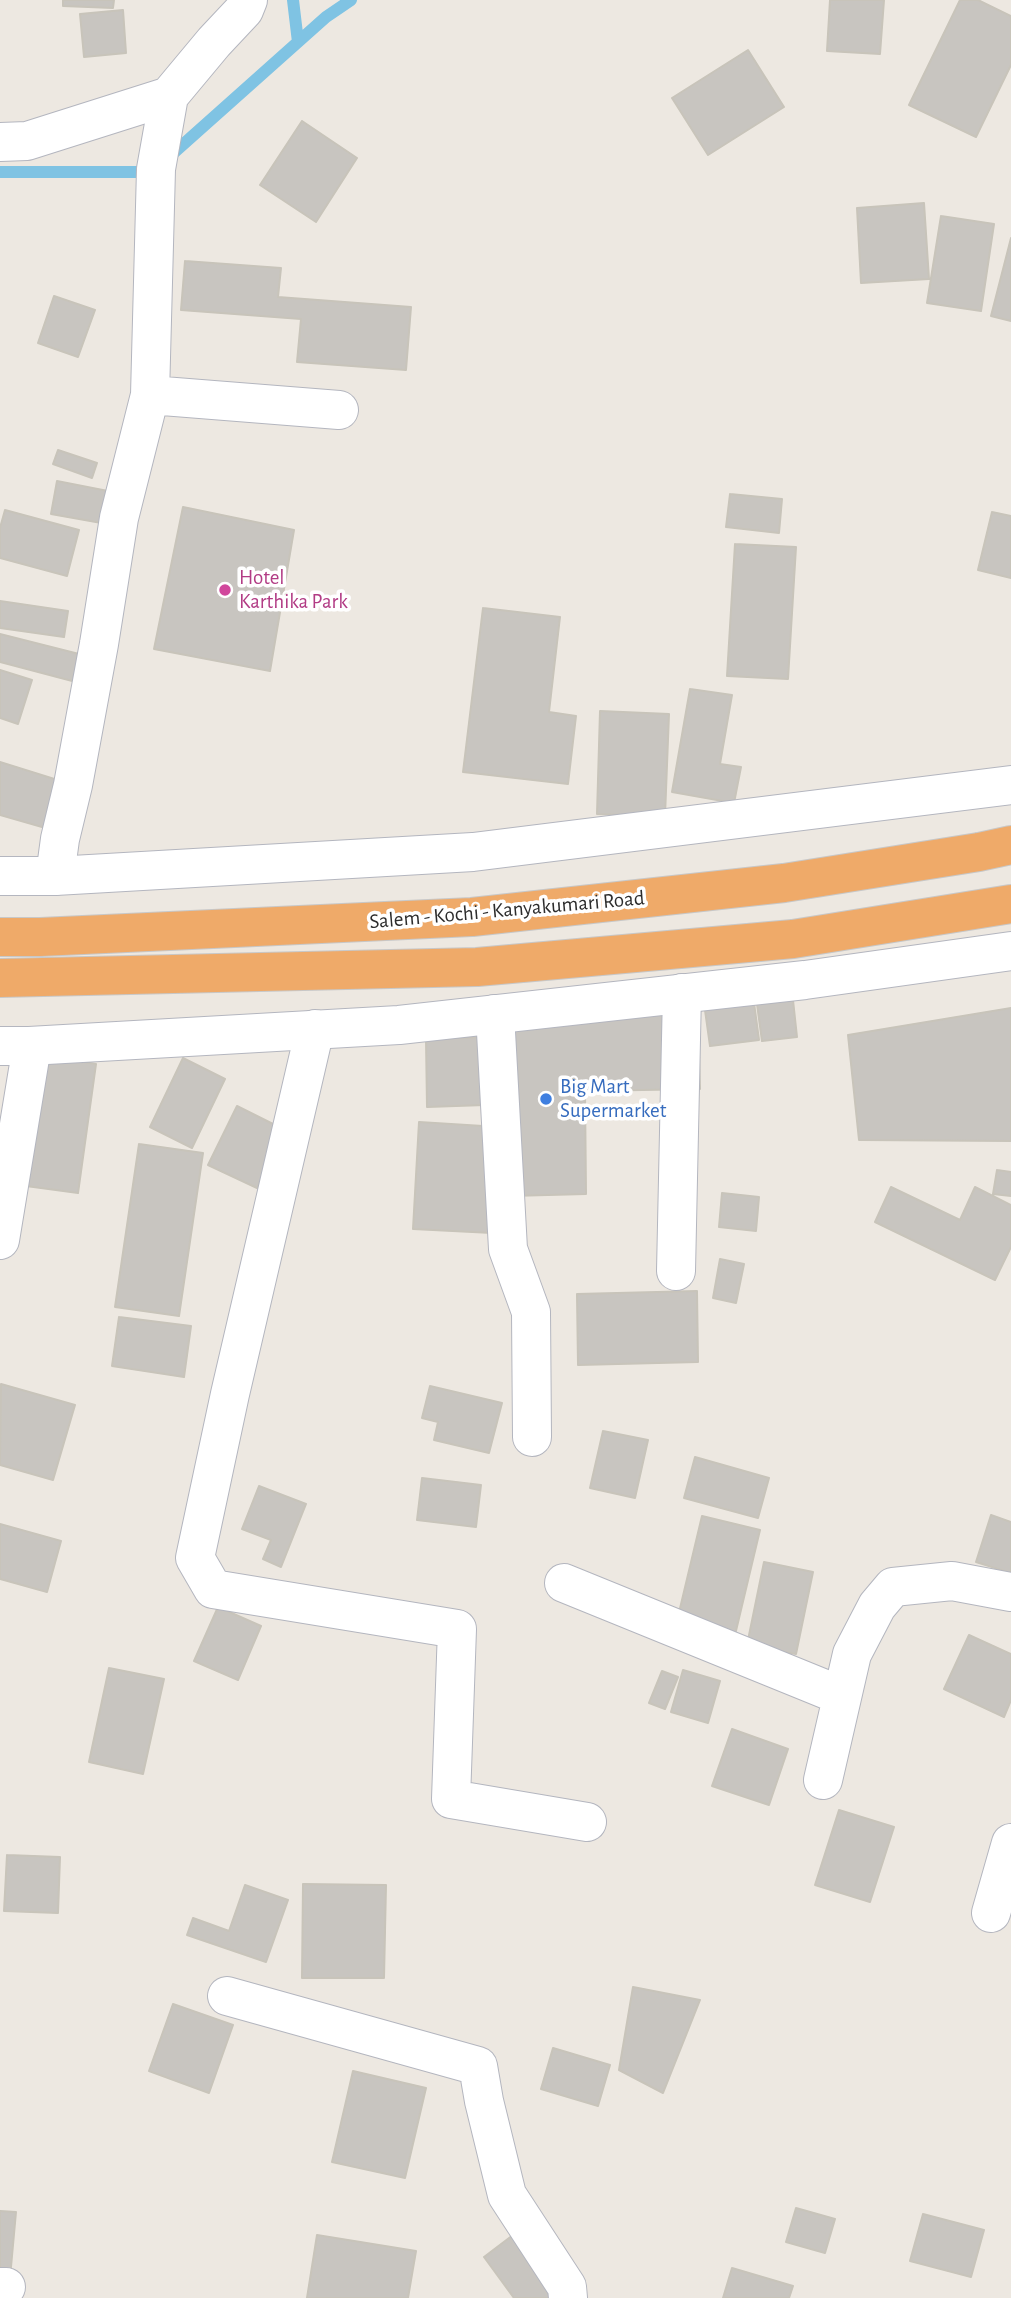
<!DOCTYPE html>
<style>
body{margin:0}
canvas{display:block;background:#ede8e1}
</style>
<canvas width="1011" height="2298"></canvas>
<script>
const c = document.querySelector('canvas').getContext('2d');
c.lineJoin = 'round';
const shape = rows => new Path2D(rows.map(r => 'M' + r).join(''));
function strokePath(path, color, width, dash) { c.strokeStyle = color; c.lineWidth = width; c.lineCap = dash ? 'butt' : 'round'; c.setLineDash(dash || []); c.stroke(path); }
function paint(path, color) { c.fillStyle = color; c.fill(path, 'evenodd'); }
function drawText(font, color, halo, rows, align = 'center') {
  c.font = font + ' "Alegreya Sans",sans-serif'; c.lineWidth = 7; c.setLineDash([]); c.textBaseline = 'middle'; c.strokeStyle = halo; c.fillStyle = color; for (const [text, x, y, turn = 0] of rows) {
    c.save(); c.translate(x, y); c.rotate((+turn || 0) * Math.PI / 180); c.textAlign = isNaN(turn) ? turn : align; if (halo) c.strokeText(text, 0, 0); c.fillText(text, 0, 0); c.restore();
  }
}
const stream = shape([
 [293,0,298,42],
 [169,157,326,17,351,0],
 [0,172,153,172]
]);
const building = shape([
 [63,0,114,0,113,8,63,6,63,0],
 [830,0,884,0,880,54,827,51,830,0],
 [960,0,978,0,1011,16,1011,65,976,137,909,105,960,0],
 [123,10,126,53,84,57,80,14,123,10],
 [748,50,784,107,708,155,672,98,748,50],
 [302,121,357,158,316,222,260,185,302,121],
 [924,203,929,279,861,283,857,208,924,203],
 [941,216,994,224,981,311,927,303,941,216],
 [1011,238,1011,321,991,316,1011,238],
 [185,261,281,268,278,297,411,307,406,370,297,362,301,319,181,310,185,261],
 [54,296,95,310,78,357,38,343,54,296],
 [58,450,97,463,92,478,53,464,58,450],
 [57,481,113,492,107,524,51,514,57,481],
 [730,494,782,499,779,533,726,527,730,494],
 [183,507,294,530,270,671,154,649,183,507],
 [5,510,79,530,67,576,0,558,0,528,5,510],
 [992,512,1011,516,1011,578,978,570,992,512],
 [735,544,796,547,788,679,727,676,735,544],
 [0,601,68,611,64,637,0,628,0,601],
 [483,608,560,617,549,712,576,716,568,784,463,772,483,608],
 [0,634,83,655,76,682,0,662,0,634],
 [0,670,32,680,18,724,0,718,0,670],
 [690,689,732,695,720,764,741,767,734,803,672,792,690,689],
 [600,711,669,714,665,816,597,814,600,711],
 [0,762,64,782,49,829,0,815,0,762],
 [793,1000,797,1037,762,1041,757,1004,793,1000],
 [754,1003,759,1040,710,1046,705,1010,754,1003],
 [1011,1008,1011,1141,859,1140,848,1035,1011,1008],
 [698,1013,700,1089,585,1091,586,1194,510,1196,507,1017,698,1013],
 [484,1037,485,1105,427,1107,426,1039,484,1037],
 [45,1056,96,1064,78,1193,26,1186,45,1056],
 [183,1058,225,1079,192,1148,150,1127,183,1058],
 [237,1106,285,1130,257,1188,208,1165,237,1106],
 [419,1122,499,1127,492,1233,413,1229,419,1122],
 [139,1144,203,1153,179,1316,115,1307,139,1144],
 [997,1170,1011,1172,1011,1196,993,1194,997,1170],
 [891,1187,960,1220,975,1187,1011,1205,1011,1247,995,1280,875,1222,891,1187],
 [722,1193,759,1197,756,1231,719,1227,722,1193],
 [720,1259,744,1264,736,1303,713,1298,720,1259],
 [697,1291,698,1362,578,1365,577,1294,697,1291],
 [119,1317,191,1326,184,1377,112,1366,119,1317],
 [1,1384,75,1405,53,1480,0,1465,1,1384],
 [430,1386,502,1403,489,1453,434,1440,438,1422,422,1418,430,1386],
 [603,1431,648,1440,635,1498,590,1488,603,1431],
 [695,1457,769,1478,758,1518,684,1498,695,1457],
 [422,1478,481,1485,476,1527,417,1520,422,1478],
 [259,1486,306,1504,281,1567,263,1559,271,1540,242,1529,259,1486],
 [991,1515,1011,1522,1011,1573,976,1562,991,1515],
 [702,1516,760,1530,735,1635,677,1621,702,1516],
 [0,1524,61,1541,47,1592,0,1579,0,1524],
 [764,1562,813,1572,796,1654,747,1645,764,1562],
 [218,1607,261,1626,238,1680,194,1661,218,1607],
 [969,1635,1011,1654,1011,1700,1004,1717,944,1689,969,1635],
 [109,1668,164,1679,143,1774,89,1762,109,1668],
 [683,1670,720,1681,708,1723,671,1712,683,1670],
 [662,1671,678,1677,665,1709,649,1703,662,1671],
 [732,1729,788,1749,769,1805,712,1786,732,1729],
 [839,1810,894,1827,870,1902,815,1885,839,1810],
 [7,1855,60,1857,58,1913,4,1911,7,1855],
 [303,1884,386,1885,384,1978,302,1978,303,1884],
 [245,1885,288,1900,266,1962,187,1935,193,1918,229,1931,245,1885],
 [633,1987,700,2000,663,2093,619,2070,633,1987],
 [173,2004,233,2025,209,2093,149,2071,173,2004],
 [553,2048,610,2065,598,2106,541,2089,553,2048],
 [353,2071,426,2088,405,2178,332,2162,353,2071],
 [796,2208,835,2219,825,2253,786,2242,796,2208],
 [0,2211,16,2212,10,2278,0,2277,0,2211],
 [923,2214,984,2230,971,2277,910,2261,923,2214],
 [317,2235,416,2251,408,2298,307,2298,317,2235],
 [513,2235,558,2298,514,2298,484,2257,513,2235],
 [732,2268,793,2286,789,2298,723,2298,732,2268]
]);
const street = shape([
 [0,142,27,141,169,96,214,42,244,10,248,0],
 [150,395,339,410],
 [55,876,60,839,73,785,99,644,119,518,150,395,156,169,169,96],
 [495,1014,508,1249,531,1312,532,1437],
 [315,1029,230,1394,195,1558,213,1589,457,1629,451,1799,587,1822],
 [0,1240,30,1058,29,1046],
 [676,1271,682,993],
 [564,1583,842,1696],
 [823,1780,852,1654,877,1606,893,1587,952,1581,1011,1592],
 [991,1913,1011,1843],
 [227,1996,478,2066,484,2101,507,2195,567,2287,568,2298],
 [0,2287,6,2287]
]);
const secondary = shape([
 [0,876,55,876,473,852,1011,785],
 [0,1046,29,1046,399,1025,805,980,1011,951]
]);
const highway = shape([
 [0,937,40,937,472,917,784,883,979,852,1011,845],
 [0,978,477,967,793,939,1011,904]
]);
const markers = [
 [225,590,7,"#d1479c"],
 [546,1099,7,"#3f7fe0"]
];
const hotelNames = [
 ["Hotel",239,578],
 ["Karthika Park",239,602]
];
const streetNames = [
 ["Salem - Kochi - Kanyakumari Road",507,910,-5]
];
const shopNames = [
 ["Big Mart",560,1087],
 ["Supermarket",560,1111]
];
strokePath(stream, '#7fc3e3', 12);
paint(building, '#c8c5c0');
strokePath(building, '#c8c4ba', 2);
strokePath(street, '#b4b6bf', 40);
strokePath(secondary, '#b4b6bf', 40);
strokePath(highway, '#c8c8c8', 40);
strokePath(street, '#fff', 38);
strokePath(secondary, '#fff', 38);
strokePath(highway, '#efaa69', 38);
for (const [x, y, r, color] of markers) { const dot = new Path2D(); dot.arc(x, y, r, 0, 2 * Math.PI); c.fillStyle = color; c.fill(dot); strokePath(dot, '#fff', 2.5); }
drawText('21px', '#b23c85', '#fff', hotelNames, 'left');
drawText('21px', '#2d2d2d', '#fff', streetNames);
drawText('21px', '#366cbe', '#fff', shopNames, 'left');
</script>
